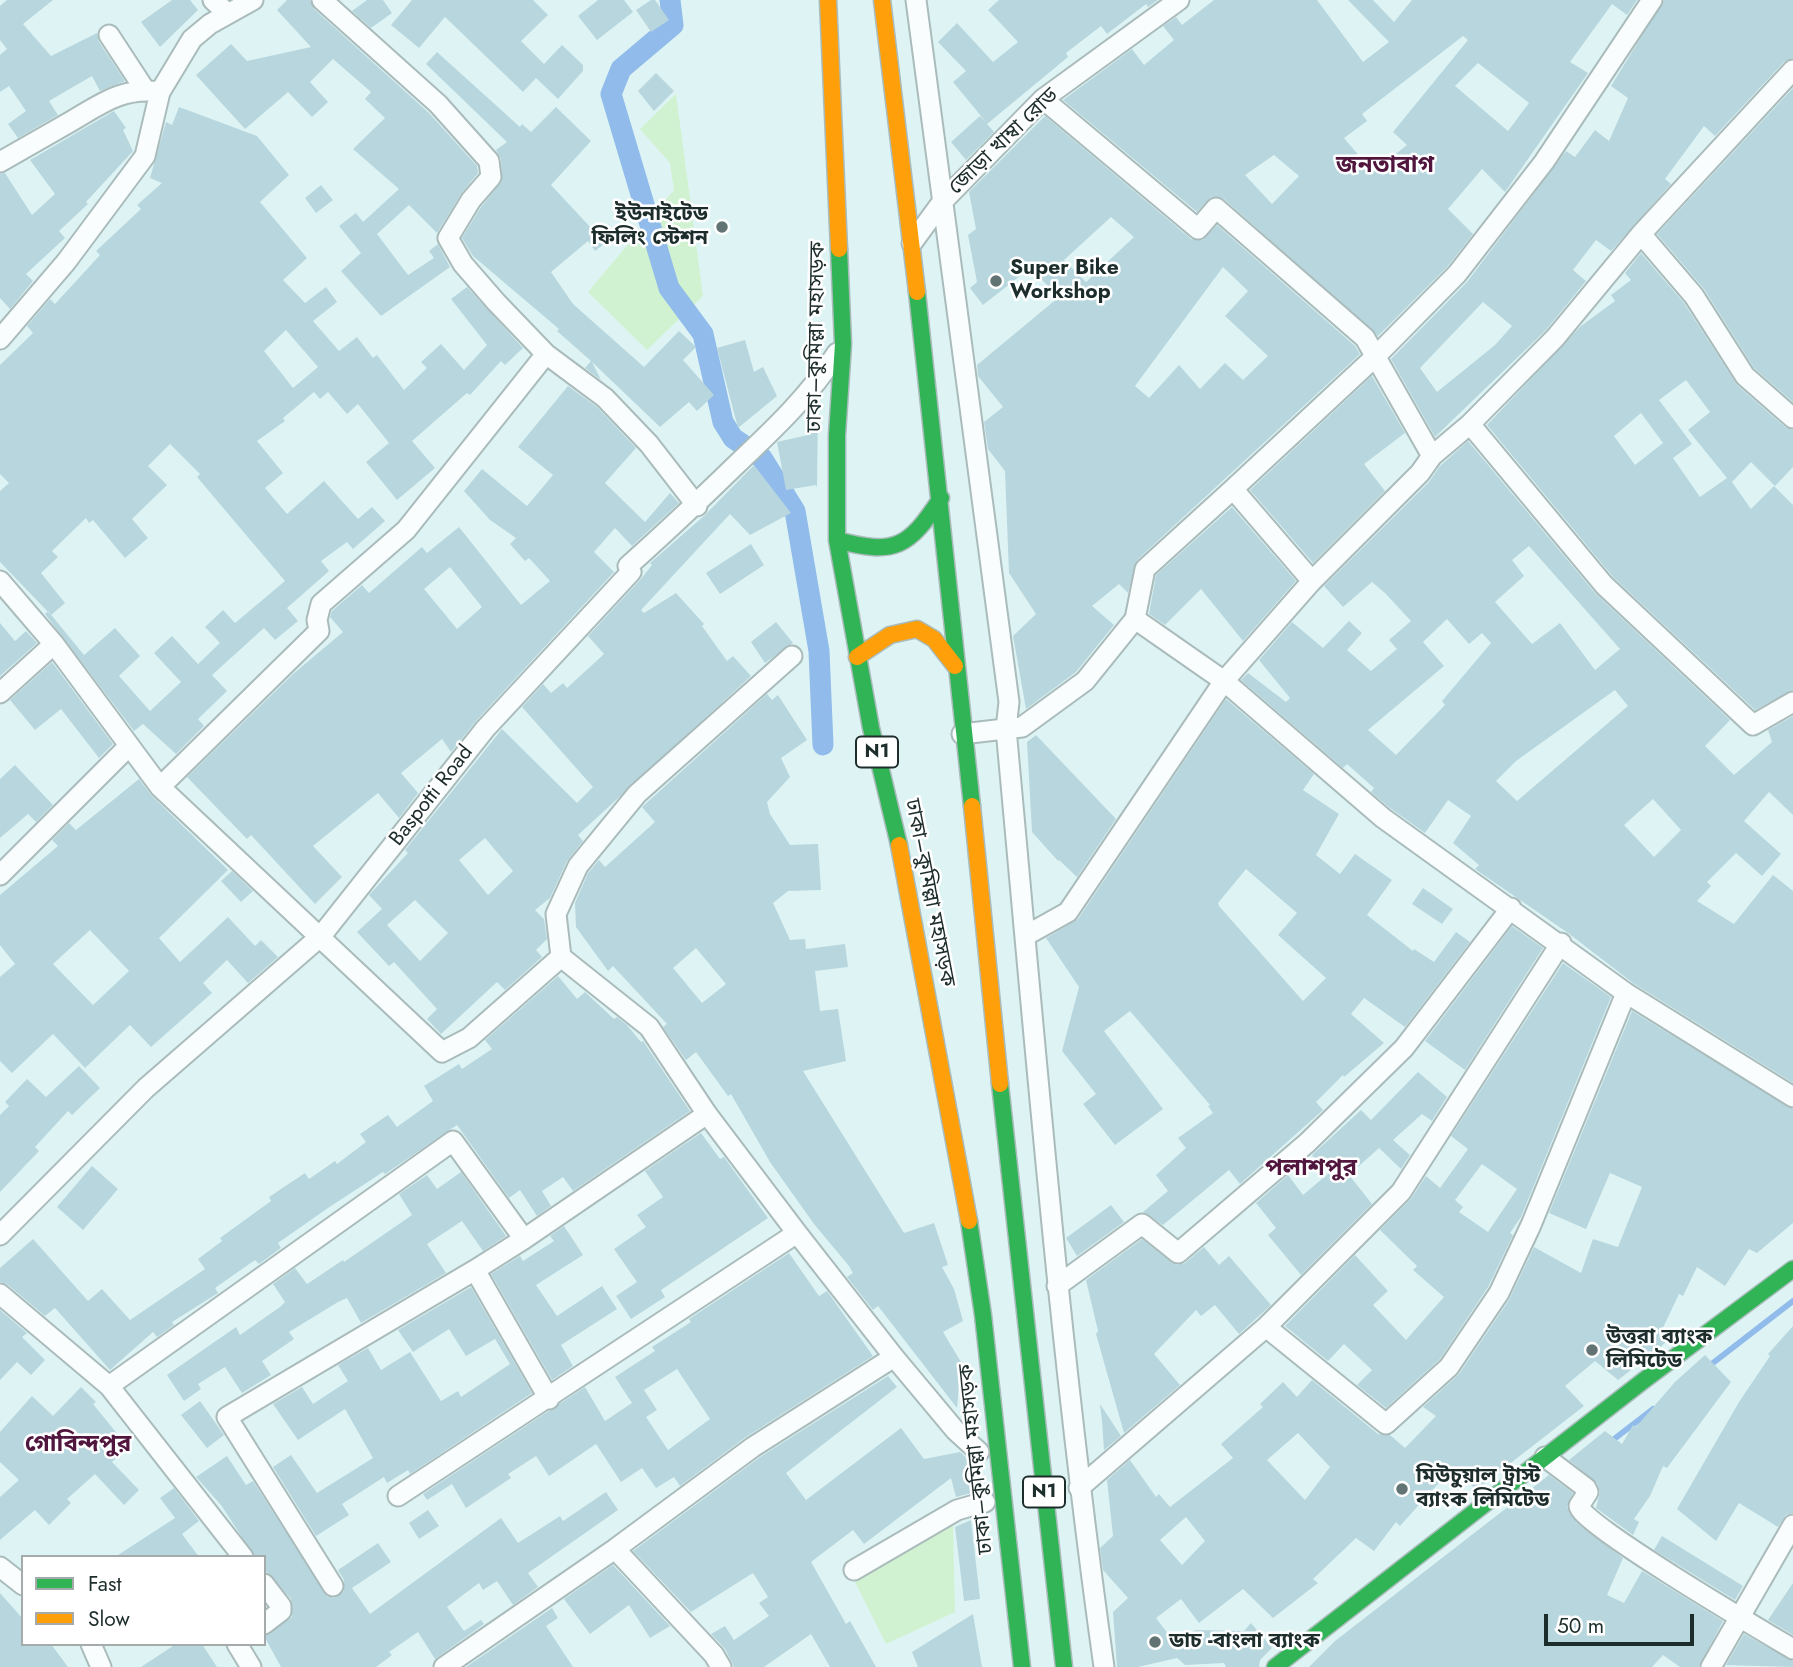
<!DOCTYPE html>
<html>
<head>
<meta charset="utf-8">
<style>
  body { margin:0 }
  #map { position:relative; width:1793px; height:1667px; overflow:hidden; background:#def4f4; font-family:Jost,sans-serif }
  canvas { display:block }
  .legend { position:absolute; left:21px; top:1555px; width:245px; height:91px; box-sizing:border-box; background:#fff; border:2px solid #a5abab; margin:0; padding:9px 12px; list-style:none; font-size:21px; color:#1d2d2c }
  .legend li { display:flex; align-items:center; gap:14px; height:35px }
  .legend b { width:35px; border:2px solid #a5abab }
  .scale { position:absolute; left:1544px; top:1614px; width:150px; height:32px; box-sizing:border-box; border:4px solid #1d2d2c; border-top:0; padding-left:9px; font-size:21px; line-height:24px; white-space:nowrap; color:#1d2d2c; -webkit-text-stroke:5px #fff; paint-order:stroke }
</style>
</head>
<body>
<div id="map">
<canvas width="1793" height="1667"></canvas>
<ul class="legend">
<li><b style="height:9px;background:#30b455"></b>Fast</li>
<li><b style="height:9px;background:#ff9f0a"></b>Slow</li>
</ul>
<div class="scale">50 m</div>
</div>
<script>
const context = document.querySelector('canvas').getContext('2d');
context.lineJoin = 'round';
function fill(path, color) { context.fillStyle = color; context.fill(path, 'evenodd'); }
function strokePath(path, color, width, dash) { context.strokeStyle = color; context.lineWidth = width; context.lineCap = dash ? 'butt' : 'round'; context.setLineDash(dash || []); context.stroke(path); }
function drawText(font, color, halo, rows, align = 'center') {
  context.font = font + ' Jost,"Noto Sans Bengali",sans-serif'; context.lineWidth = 5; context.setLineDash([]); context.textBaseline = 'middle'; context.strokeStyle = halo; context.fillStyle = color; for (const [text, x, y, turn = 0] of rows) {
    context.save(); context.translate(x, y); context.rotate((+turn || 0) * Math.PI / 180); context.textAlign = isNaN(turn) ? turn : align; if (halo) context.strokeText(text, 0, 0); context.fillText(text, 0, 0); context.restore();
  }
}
fill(new Path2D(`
  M676 94 703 296 647 350 588 292 674 190 670 163 640 129Z
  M953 1525 955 1612 886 1644 855 1582Z`), '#d1f2d0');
strokePath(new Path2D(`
  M1709 1366 1793 1301
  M1609 1443 1653 1409`), '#90bbea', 6);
strokePath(new Path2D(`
  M670 0 673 25 621 69 611 94 669 288 703 334 723 422 733 438 762 458 795 511 819 651 823 745`), '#90bbea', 21);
fill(new Path2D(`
  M7 0H53L23 24 51 56 97 33 99 42 125 81 100 91 92 76 49 101 58 115 18 138 8 124 26 111 9 86 0 92V55L7 49 0 40V6Z
  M172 0H190L198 10 160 47 141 22Z
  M287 0H310L314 9 429 113 477 166 478 173 461 194 437 233 409 205 377 234 408 275 434 258 429 251 438 244 450 267 381 316 341 271 361 253 339 226 356 213 363 222 399 189 353 149 385 118 365 99 371 92 333 59 310 82 328 102 312 117 288 92 245 129 196 75 231 44 247 61 311 47 277 10Z
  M367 0H383L392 13 371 28 352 11Z
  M412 0H533L548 15 521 41 544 64 562 45 583 65V71L558 99 536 78 523 92 445 17 419 48 391 25Z
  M598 0H624L633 12 597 40 578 16Z
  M651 0H655L669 20 651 32 636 10Z
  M999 0H1158L1148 7 1146 4 1107 34 1101 26 1066 53 1068 57 987 124 994 132 966 160 951 142 980 116 986 122 953 82 966 71 938 42 957 23 993 62 1018 42 988 10Z
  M1214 0H1317L1363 62 1389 42 1348 0H1373L1394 22 1412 0H1637L1627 15 1612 4 1570 62 1588 73 1505 192 1482 169 1448 209 1473 234 1448 266 1378 336 1224 199 1211 197 1197 212 1063 100 1132 49 1144 65 1174 40 1163 26 1176 17 1182 25ZM1463 36 1468 40 1393 132 1407 145 1373 172 1344 138 1367 121 1362 114ZM1478 63 1529 103 1508 131 1455 86ZM1274 155 1299 176 1272 204 1245 175Z
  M1664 0H1793V58L1784 62 1715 136 1704 126 1665 179 1671 184 1611 251 1596 240 1573 270 1586 281 1546 330 1435 437 1391 359 1467 282 1566 151 1575 157 1595 130 1609 141 1628 98 1611 86ZM1483 302 1512 326 1495 345 1437 392 1420 368Z
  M437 52 520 127 522 124 531 132 556 107 591 141 551 185 593 230 601 224 612 238 595 251 588 241 551 272 573 304 644 367 679 331 696 347 683 360 714 395 697 411 689 402 660 427 592 362 601 380 585 368 591 361 557 331 559 329 473 256 462 238 481 207 502 181 501 159 496 150 507 142 426 64Z
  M656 73 674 91 654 111 638 91Z
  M1793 88V402L1754 368 1704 289 1657 234Z
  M179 107 257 136 289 175 260 202 307 258 283 280 305 303 326 287 337 302 313 321 339 351 357 337 373 358 377 355 404 390 427 368 421 362 441 344 464 370 487 345 451 299 467 287 523 348 505 365 501 361 470 395 467 393 412 441 435 468 397 500 366 462 389 443 358 404 347 414 328 392 320 399 314 392 283 418 285 421 257 441 283 473 265 488 287 514 324 481 358 519 372 507 385 521 353 549 347 542 321 561 329 571 287 608 298 621 275 640 264 628 212 675 227 691 198 719 204 726 176 754 143 724 134 731 45 614 48 611 84 655 115 628 140 656 119 676 150 711 181 682 154 653 172 636 198 664 220 643 205 627 223 610 235 623 285 581 197 477 200 474 170 444 148 466 167 485 132 519 148 538 125 558 93 520 89 523 86 518 52 551 58 557 41 573 65 603 51 615 0 562V491L9 483 0 474V365L33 333 27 326 50 299 55 304 100 255 96 251 141 209 137 205 162 183 150 178 166 122 172 125ZM286 330 318 367 293 388 264 351Z
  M114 111 126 128 123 130 133 151 86 202 88 204 59 231 65 238 26 274 33 281 10 309 0 298V174L5 173 32 215 55 194 30 160Z
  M1045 116 1191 239 1203 240 1217 225 1355 346 1360 354 1137 560 1128 593 1119 584 1092 606 1114 625 1076 672 1026 709 1013 636 1036 614 1009 573 1005 471 988 449 984 422 1003 407 978 376 977 365 1059 297 1030 268 983 305 970 288 977 282 968 235 976 229 969 192ZM1111 217 1134 237 1086 282 1064 260ZM1223 267 1248 291 1225 316 1268 356 1243 380 1225 363 1200 389 1179 365 1149 398 1135 386Z
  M321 185 333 200 316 213 305 198Z
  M1641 253 1684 303 1737 385 1785 427 1793 430V467L1775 486 1751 462 1732 482 1751 509 1774 486 1793 505V690L1755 710 1613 577 1487 425 1581 326 1615 301 1611 295 1631 280 1625 273ZM1686 380 1710 412 1688 430 1727 478 1700 497 1673 458 1692 444 1659 400ZM1641 413 1663 443 1635 465 1614 436Z
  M745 340 754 372 763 367 777 396 738 428 717 348Z
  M1372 376 1405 433 1364 464 1385 491 1313 563 1250 490Z
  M568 386 597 407 636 448 605 483 645 522 670 493 679 503 632 546 615 528 594 552 614 572 476 721 451 752 442 739 401 773 418 793 399 818 378 793 313 846 342 877 315 904 251 835 247 839 187 777 293 674 343 632 330 617 332 611 362 585 369 593 422 547 427 553 459 527 521 605 550 581 529 558 525 561 510 544 516 538 490 520 464 491 482 469 527 506 553 475 518 447ZM450 567 482 607 457 629 424 589Z
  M818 410 817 488 816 485 786 490 777 442 808 435 805 414Z
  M1468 441 1595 593 1730 720 1705 746 1734 775 1772 742 1768 730 1793 716V815L1769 792 1744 821 1781 854 1762 876 1736 853 1707 882 1711 886 1697 901 1734 924 1773 875 1793 891V1083L1633 983 1568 933 1475 869 1479 865 1453 843 1471 816 1448 800 1425 833 1390 808 1371 792 1374 788 1347 764 1343 768 1241 680 1248 673 1286 702 1290 698 1259 660 1292 622 1323 648 1349 621 1362 633 1347 650 1371 671 1397 649 1389 640 1411 621 1385 593 1372 582 1343 607 1324 586 1429 482 1440 466ZM1529 546 1620 649 1595 670 1560 623 1532 644 1495 602 1524 576 1512 560ZM1447 619 1469 644 1482 633 1491 643 1442 701 1445 705 1396 755 1368 730 1444 666 1423 642ZM1615 690 1628 706 1517 801 1496 781 1516 761ZM1653 799 1681 830 1654 857 1624 825Z
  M754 465 791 513 750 535 730 514 641 610 644 613 676 593 704 624 702 626 727 661 733 656 751 676 578 835 583 841 567 861 550 898 535 910 544 919 547 939 536 950 542 957 505 990 497 982 441 1034 427 1019 437 1009 394 962 389 966 357 932 382 909 369 895 408 853 405 850 502 729 577 803 593 787 522 707 543 684 551 693 563 683 567 688 604 654 588 636 640 580 652 565 650 563 705 515ZM485 838 513 871 488 895 459 860ZM415 900 448 933 420 961 387 925Z
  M1232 507 1296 581 1243 641 1201 589 1165 625 1149 614 1156 575Z
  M751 544 764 565 720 594 706 573Z
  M776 622 793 643 765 663 751 642Z
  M0 623 15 641 26 631 37 643 0 676Z
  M52 662 113 744 99 758 61 709 35 730 10 700Z
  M767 694 772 700 778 695 807 740 781 758 790 777 767 802 770 814 790 845 818 844 821 890 788 891 773 903 790 940 805 939 806 949 845 944 848 967 815 971 820 1011 838 1009 846 1061 803 1071 904 1233 934 1223 948 1265 942 1267 954 1289 963 1321 943 1332 961 1362 957 1408 878 1306 873 1310 847 1277 853 1273 849 1266 814 1224 770 1162 731 1094 728 1096 696 1052 686 1060 663 1027 667 1024 613 966 608 971 576 927 575 903 588 873 599 860 605 867 655 822 642 807ZM696 948 726 984 702 1003 673 968Z
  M1226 699 1314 774 1303 790 1339 814 1316 855 1340 874 1355 854 1392 880 1367 915 1413 951 1414 949 1434 962 1456 932 1470 942 1405 1027 1364 998 1351 1014 1384 1043 1344 1077 1343 1075 1316 1102 1323 1110 1240 1184 1229 1170 1163 1225 1143 1212 1168 1191 1156 1175 1186 1148 1178 1138 1213 1113 1208 1106 1210 1105 1130 1011 1104 1031 1163 1109 1115 1145 1083 1104 1096 1094 1062 1051 1079 987 1046 938 1078 919ZM1246 869 1297 913 1278 935 1326 978 1303 1001 1219 906 1218 903Z
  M1036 735 1116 819 1077 877 1059 860 1058 861 1032 832 1027 742Z
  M15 765 53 805 36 822 28 814 0 838V779Z
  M139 779 152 796 228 870 159 938 180 962 228 917 255 946 261 940 278 957 248 983 227 960 203 983 212 993 151 1047 130 1025 85 1068 53 1034 12 1073 0 1061V977L15 964 0 945V895L58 846 52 840 69 823 76 830ZM90 930 129 971 93 1005 53 964Z
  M232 871 253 891 241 902 221 881Z
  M1423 888 1453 909 1442 924 1412 904Z
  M1512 926 1543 948 1465 1070 1425 1041Z
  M1563 963 1611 997 1521 1217 1510 1233 1513 1235 1488 1287 1440 1359 1386 1408 1357 1385 1372 1370 1344 1344 1328 1361 1285 1326 1355 1255 1388 1291 1373 1305 1406 1340 1444 1297 1413 1270 1417 1266 1380 1230 1410 1200 1426 1176 1440 1188 1468 1149 1451 1136ZM1482 1164 1517 1189 1488 1232 1459 1212 1463 1207 1455 1200Z
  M558 976 577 999 585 992 614 1019 617 1017 627 1025 641 1042 643 1041 690 1111 573 1191 563 1177 542 1191 551 1206 537 1216 520 1190 509 1198 457 1125 385 1174 383 1172 328 1208 278 1243 281 1248 259 1264 255 1260 215 1288 218 1293 172 1322 174 1325 157 1337 153 1332 110 1370 55 1308 45 1316 8 1285 0 1282V1268L33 1239 88 1301 102 1289 130 1320 205 1269 198 1259 222 1241 220 1238 271 1201 269 1197 305 1173 309 1179 335 1161 337 1164 366 1142 360 1134 388 1115 397 1127 433 1101 424 1086 459 1064 462 1069 492 1049 485 1040Z
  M1632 1011 1793 1109V1223L1757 1253 1749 1249 1725 1286 1697 1267 1683 1296 1679 1294 1660 1334 1667 1341 1658 1349 1618 1380 1595 1361 1565 1386 1584 1406 1476 1490 1454 1466 1400 1526 1396 1522 1374 1551 1356 1538 1313 1579 1318 1583 1273 1618 1243 1589 1199 1623 1181 1599 1156 1618 1172 1639 1196 1630 1244 1631 1251 1623 1272 1648 1260 1660 1259 1667H1226L1224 1663 1185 1665 1177 1658 1138 1667H1117L1113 1612 1128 1598 1103 1570 1100 1548 1113 1536 1107 1480 1130 1460 1156 1497 1159 1494 1170 1507 1233 1458 1221 1444 1263 1407 1260 1404 1283 1382 1297 1397 1312 1380 1378 1434 1390 1435 1405 1448 1436 1416 1423 1407 1459 1374 1509 1300 1534 1247 1581 1273 1593 1239 1618 1247 1642 1187 1610 1173 1586 1229 1549 1213ZM1298 1433 1330 1467 1305 1500 1267 1460ZM1186 1517 1205 1541 1182 1565 1160 1540Z
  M79 1066 100 1088 72 1115 68 1111 35 1147 39 1151 0 1192V1115L9 1106 5 1102 27 1079 46 1097Z
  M1418 1072 1447 1097 1432 1121 1422 1114 1393 1140 1410 1155 1401 1169 1379 1148 1349 1175 1372 1204 1301 1275 1268 1235 1276 1228 1256 1203 1288 1175 1303 1195 1329 1173 1312 1155 1361 1110 1371 1120Z
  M701 1133 720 1159 724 1157 768 1218 661 1290 665 1297 631 1319 616 1296 637 1282 614 1249 646 1227 637 1215 663 1197 645 1171Z
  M92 1166 118 1189 83 1230 57 1207Z
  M461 1172 506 1236 483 1251 462 1221 427 1244 446 1273 361 1323 347 1298 338 1302 289 1332 294 1339 262 1361 271 1375 242 1393 225 1367 198 1384 201 1389 184 1401 167 1375 236 1327 240 1335 280 1307 285 1302 273 1284 295 1268 307 1284 343 1260 344 1262 412 1215 399 1194 427 1175 437 1189Z
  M1111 1205 1124 1222 1077 1256 1066 1238Z
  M564 1226 583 1255 536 1285 557 1316 602 1286 617 1309 561 1345 573 1366 552 1380 491 1274 520 1256 523 1261 554 1241 550 1236Z
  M1142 1239 1176 1265 1185 1263 1204 1247 1219 1265 1229 1256 1271 1305 1239 1334 1215 1305 1201 1316 1196 1310 1154 1354 1180 1385 1124 1433 1096 1334 1098 1331 1086 1280Z
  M789 1253 819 1296 827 1291 873 1356 746 1437 680 1486 674 1477 656 1488 642 1468 621 1482 596 1444 549 1476 536 1456 508 1474 511 1478 466 1508 452 1484 427 1500 423 1494 585 1387 605 1421 632 1403 615 1377 655 1351 652 1347 691 1322 689 1319ZM677 1369 710 1419 668 1450 646 1417 657 1410 644 1390Z
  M471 1287 532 1393 410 1474 408 1470 387 1483 384 1477 342 1504 349 1515 316 1536 273 1467 291 1455 317 1493 373 1458 345 1409 298 1440 273 1404 302 1387 313 1404 348 1381 338 1365 368 1348 381 1370 410 1352 441 1401 458 1391 461 1397 510 1364 495 1339 466 1356 449 1329 413 1352 398 1330Z
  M0 1310 27 1333 22 1337 45 1360 31 1375 17 1362 0 1380Z
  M1793 1326V1513L1786 1515 1778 1527 1739 1503 1716 1541 1677 1509 1739 1402 1770 1356 1768 1354Z
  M1705 1355 1731 1382 1667 1468 1663 1466 1650 1496 1634 1519 1639 1522 1633 1535 1596 1508 1600 1492 1597 1483 1569 1460 1605 1431 1622 1444 1633 1425 1636 1427 1675 1382Z
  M888 1376 897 1387 786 1473 806 1500 901 1428 924 1459 960 1452 968 1459 971 1493 956 1497 951 1478 864 1544 853 1530 811 1562 846 1624 850 1621 876 1667H830L811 1634 764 1667H734L725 1649 711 1634 725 1626 734 1640 769 1616 759 1603 768 1597 753 1573 691 1612 633 1551 760 1457Z
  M81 1387 96 1402 93 1404 128 1447 112 1462 139 1490 124 1505 95 1474 67 1499 71 1503 49 1525 35 1510 0 1540V1497L19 1480 0 1462V1432L32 1396 53 1416Z
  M200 1401 224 1435 207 1448 181 1415Z
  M1100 1404 1121 1436 1104 1450 1102 1421Z
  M227 1456 246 1485 253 1481 327 1596 334 1598 344 1591V1580L338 1570 378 1543 391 1562 352 1588 370 1614 501 1518 518 1543 560 1516 563 1521 606 1492 618 1510 528 1573 538 1587 513 1605 497 1581 483 1590 479 1583 447 1607 464 1631 481 1620 484 1624 435 1659 418 1632 389 1652 392 1655 376 1667H281L264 1636 292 1617 291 1599 264 1569V1557H255L221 1505 196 1477Z
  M1549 1475 1573 1493 1567 1507 1578 1524 1623 1558 1607 1595 1624 1603 1642 1571 1723 1621 1699 1667H1680L1663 1655 1652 1667H1309L1335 1641Z
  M174 1488 199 1521 182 1534 199 1557H115L175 1518 160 1498Z
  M428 1510 439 1526 419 1539 409 1523Z
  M971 1520 980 1599 964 1601 955 1527Z
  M1662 1536 1743 1586 1735 1600 1654 1550Z
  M613 1565 670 1626 650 1638 629 1605 590 1634 564 1599Z
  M1793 1583V1635L1768 1620Z
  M0 1593 23 1619V1644H51L68 1667H0Z
  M552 1608 558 1618 546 1626 573 1667H466Z
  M973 1614 982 1667H918L912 1652Z
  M1744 1634 1793 1661V1667L1726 1665Z
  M176 1644H202L217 1667H141Z`), '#b8d6de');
const street = new Path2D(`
  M213 0 227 13
  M322 0 438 104 489 161 491 177 471 200 448 238 463 264 496 302 546 354 605 398 649 444 697 506
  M916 0 1009 702 1006 729C1035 1042 1060 1355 1104 1667
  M109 35 145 90
  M1043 99 1198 229 1216 208 1365 338 1432 456 1420 473 1312 581
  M0 162C21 150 42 138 63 126 96 108 119 86 160 92
  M1641 234 1694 296 1745 376 1793 418
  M912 243 942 202 1043 99 1179 0
  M0 339 66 262 145 156 160 92 192 39 210 24 253 0
  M1470 424 1555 338 1641 234 1793 70
  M1432 456 1470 424 1604 585 1753 725 1793 702
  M1233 489 1376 356 1457 274 1544 162 1652 0
  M0 581 54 644 160 787 442 1052 469 1038 561 957 649 1027 707 1114 797 1233 894 1357 955 1430 979 1452
  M1135 619 1224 681 1383 818 1626 993 1793 1097
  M0 693 54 644
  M962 734 1022 727 1085 681 1135 619 1145 569 1233 489 1312 581 1224 681 1068 912 1025 936
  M160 787 319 631 317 620 321 604 406 530 546 354
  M0 875 129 746
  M561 957 556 914 578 866 637 794 792 656
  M0 1235 146 1088 321 936 485 729 631 572 628 566C665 533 701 499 737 464 773 430 810 395 837 353
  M524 1239 707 1114
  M1057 1286 1142 1224 1178 1253 1307 1143 1404 1048 1511 908
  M0 1294 109 1386 243 1557
  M1266 1327 1386 1424 1449 1367 1499 1293 1531 1225 1626 993
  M109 1386 453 1141 524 1239 475 1270 549 1399
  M1545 1457 1586 1488 1588 1492 1579 1506C1579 1523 1766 1633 1793 1649
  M1079 1488 1266 1327 1401 1192 1561 943
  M398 1496 797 1233
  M615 1549 714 1655 721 1667
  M0 1567 23 1585
  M854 1570 957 1510 985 1502
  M264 1584 281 1606V1611L264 1624
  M333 1586 227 1417 475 1270
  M91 1644 101 1667
  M237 1644 251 1667
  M444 1667 615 1549 753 1447 894 1357
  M1711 1667 1793 1525`);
const fast = new Path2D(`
  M839 249 843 344 837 435V540L871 728 899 845
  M917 292 972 806
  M837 540C895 556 909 547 941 498
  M1000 1084 1064 1667
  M969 1221 983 1315 1022 1667
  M1275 1667 1643 1381 1793 1269`);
const slow = new Path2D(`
  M828 0 839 249
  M882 0 917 292
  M857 657 890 635 917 629 934 639 955 666
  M972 806 1000 1084
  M899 845 969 1221`);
strokePath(street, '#abb', 23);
strokePath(fast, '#abb', 19);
strokePath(slow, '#abb', 19);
strokePath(street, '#fafdfd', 19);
strokePath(fast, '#30b455', 16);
strokePath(slow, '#ff9f0a', 16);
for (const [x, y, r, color] of [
  [722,227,7,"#617372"],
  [996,281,7,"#617372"],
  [1592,1350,7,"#617372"],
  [1402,1489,7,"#617372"],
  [1155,1642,7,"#617372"]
]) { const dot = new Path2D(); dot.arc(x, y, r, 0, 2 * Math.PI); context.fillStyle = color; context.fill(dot); strokePath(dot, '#fff', 2.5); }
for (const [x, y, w] of [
  [877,752,42],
  [1044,1492,42]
]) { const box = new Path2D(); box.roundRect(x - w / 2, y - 15.5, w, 31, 5); context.fillStyle = '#fff'; context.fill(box); strokePath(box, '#1d2d2c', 2); }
drawText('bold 19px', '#1d2d2c', null, [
  ["N1",877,752],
  ["N1",1044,1492]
]);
drawText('21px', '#1d2d2c', '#fff', [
  ["জোড়া খাম্বা রোড",1004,142,-44],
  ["ঢাকা–কুমিল্লা মহাসড়ক",817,337,-89],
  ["Baspotti Road",432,796,-52],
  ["ঢাকা–কুমিল্লা মহাসড়ক",929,893,79],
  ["ঢাকা–কুমিল্লা মহাসড়ক",977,1459,-96]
]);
drawText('bold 21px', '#1d2d2c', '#fff', [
  ["ইউনাইটেড",708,215,"right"],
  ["ফিলিং স্টেশন",708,239,"right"],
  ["Super Bike",1010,269],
  ["Workshop",1010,293],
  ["উত্তরা ব্যাংক",1606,1338],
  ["লিমিটেড",1606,1362],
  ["মিউচুয়াল ট্রাস্ট",1416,1477],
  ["ব্যাংক লিমিটেড",1416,1501],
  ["ডাচ -বাংলা ব্যাংক",1169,1642]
], 'left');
drawText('bold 24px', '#51163e', '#fff', [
  ["জনতাবাগ",1385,166],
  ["পলাশপুর",1311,1169],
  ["গোবিন্দপুর",78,1445]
]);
</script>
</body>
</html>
